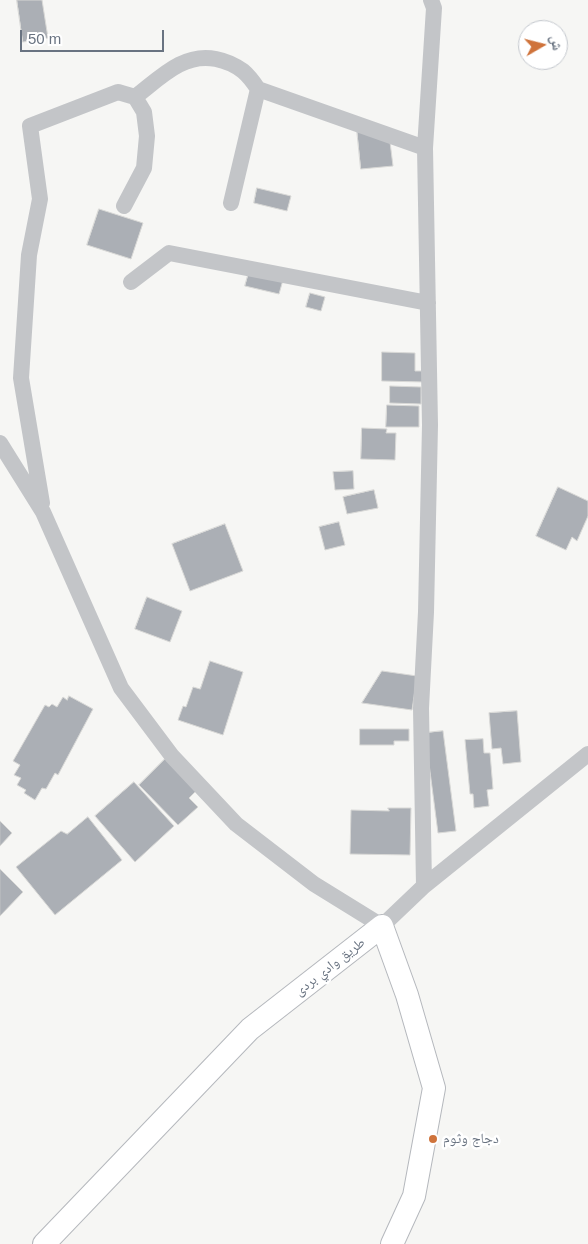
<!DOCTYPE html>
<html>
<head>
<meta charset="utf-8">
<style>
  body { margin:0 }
  #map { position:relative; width:588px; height:1244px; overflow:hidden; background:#f6f6f4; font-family:Arial,"Noto Naskh Arabic",sans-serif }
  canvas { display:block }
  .north { position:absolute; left:518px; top:20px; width:50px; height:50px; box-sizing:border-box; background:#fff; border:1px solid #c3c7cd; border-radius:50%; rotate:82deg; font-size:14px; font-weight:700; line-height:20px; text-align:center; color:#697381 }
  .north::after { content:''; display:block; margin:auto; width:18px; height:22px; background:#cf733b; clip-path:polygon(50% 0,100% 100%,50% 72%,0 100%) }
  .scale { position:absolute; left:20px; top:30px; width:144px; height:22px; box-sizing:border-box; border:2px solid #697381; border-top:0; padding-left:6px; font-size:15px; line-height:18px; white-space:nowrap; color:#697381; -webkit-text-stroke:4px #fff; paint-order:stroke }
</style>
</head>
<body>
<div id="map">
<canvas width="588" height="1244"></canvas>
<div class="north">ش</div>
<div class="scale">50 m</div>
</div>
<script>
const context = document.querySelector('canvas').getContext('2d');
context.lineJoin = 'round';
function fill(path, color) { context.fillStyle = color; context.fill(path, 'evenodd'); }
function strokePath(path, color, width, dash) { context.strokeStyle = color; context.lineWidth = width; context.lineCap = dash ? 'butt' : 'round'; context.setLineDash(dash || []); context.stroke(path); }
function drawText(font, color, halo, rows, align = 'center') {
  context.font = font + ' Arial,"Noto Naskh Arabic",sans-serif'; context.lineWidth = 5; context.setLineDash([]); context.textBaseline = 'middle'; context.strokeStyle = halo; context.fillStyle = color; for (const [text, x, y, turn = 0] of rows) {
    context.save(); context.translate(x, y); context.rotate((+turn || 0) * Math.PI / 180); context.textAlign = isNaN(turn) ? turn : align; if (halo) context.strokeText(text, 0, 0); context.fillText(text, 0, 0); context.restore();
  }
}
const building = new Path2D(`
  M17 0H42L48 38 23 42Z
  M357 130 390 142 393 166 361 169Z
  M257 188 291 196 287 211 254 203Z
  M99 209 143 223 131 259 87 245Z
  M249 272 283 280 279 294 245 286Z
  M310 293 325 297 321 311 306 307Z
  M382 352 415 353V371H424V382L382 381Z
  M390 386 421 387V404L390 403Z
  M387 405 419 406V427H386Z
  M362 428 387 429 386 433H396L395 460 361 459Z
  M353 471 354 489 335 490 333 472Z
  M558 487 588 501V516L577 541 572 537 566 550 536 536Z
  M374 490 378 508 347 514 343 497Z
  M339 522 345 545 325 550 319 527Z
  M225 524 243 571 190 591 172 544Z
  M147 597 182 611 170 642 135 629Z
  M210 661 243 672 223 735 178 720 183 706 186 707 193 687 200 689Z
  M382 671 417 676 412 710 362 703Z
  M69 696 93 709 58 775 55 773 46 789 42 788 35 800 24 793 26 790 17 785 21 778 14 775 20 765 13 761 45 705 49 707 52 704 57 707 63 697 67 700Z
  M517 711 521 762 503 764 501 748 492 749 489 713Z
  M360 729H409V741H394V745H360Z
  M443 731 456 831 438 833 425 733Z
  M483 739 484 753H490L493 789 487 790 489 806 474 808 473 794H470L465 740Z
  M165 759 196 791 189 798 198 807 178 825 139 785Z
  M134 782 174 826 135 862 95 816Z
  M388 808H411L410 855 350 854 351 810 389 811Z
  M88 817 122 860 55 915 16 867 61 831 67 834Z
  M0 821 12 833 0 846Z
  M0 869 23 892 0 916Z`);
fill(building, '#abafb5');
strokePath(building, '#d8d8d6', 1);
const secondary = new Path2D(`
  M44 1244 250 1029 382 926 407 995 434 1088 414 1196 392 1244`);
strokePath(secondary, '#b5b8bd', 24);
strokePath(new Path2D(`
  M231 203 258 89 425 148
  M124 206 144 168 147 136 144 112 135 97C159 79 183 52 216 59 226 61 235 65 243 71 249 76 254 83 258 89
  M131 282 169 253 428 303
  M0 443 43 512 121 688 172 756 236 824 314 884 382 926 424 886 588 754
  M42 503 21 378 29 255 40 199 30 126 118 92 135 97
  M424 886 421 708 426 612 430 425 425 148 434 8 431 0`), '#c3c5c8', 16);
strokePath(secondary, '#fff', 22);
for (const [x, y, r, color] of [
  [433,1139,5,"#cf733b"]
]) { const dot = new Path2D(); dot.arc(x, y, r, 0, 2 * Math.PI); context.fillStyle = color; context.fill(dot); strokePath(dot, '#fff', 2); }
drawText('14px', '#697381', '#fff', [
  ["طريق وادي بردى",330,967,-38]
]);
drawText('14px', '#697381', '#fff', [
  ["دجاج وثوم",443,1139]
], 'left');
</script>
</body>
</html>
